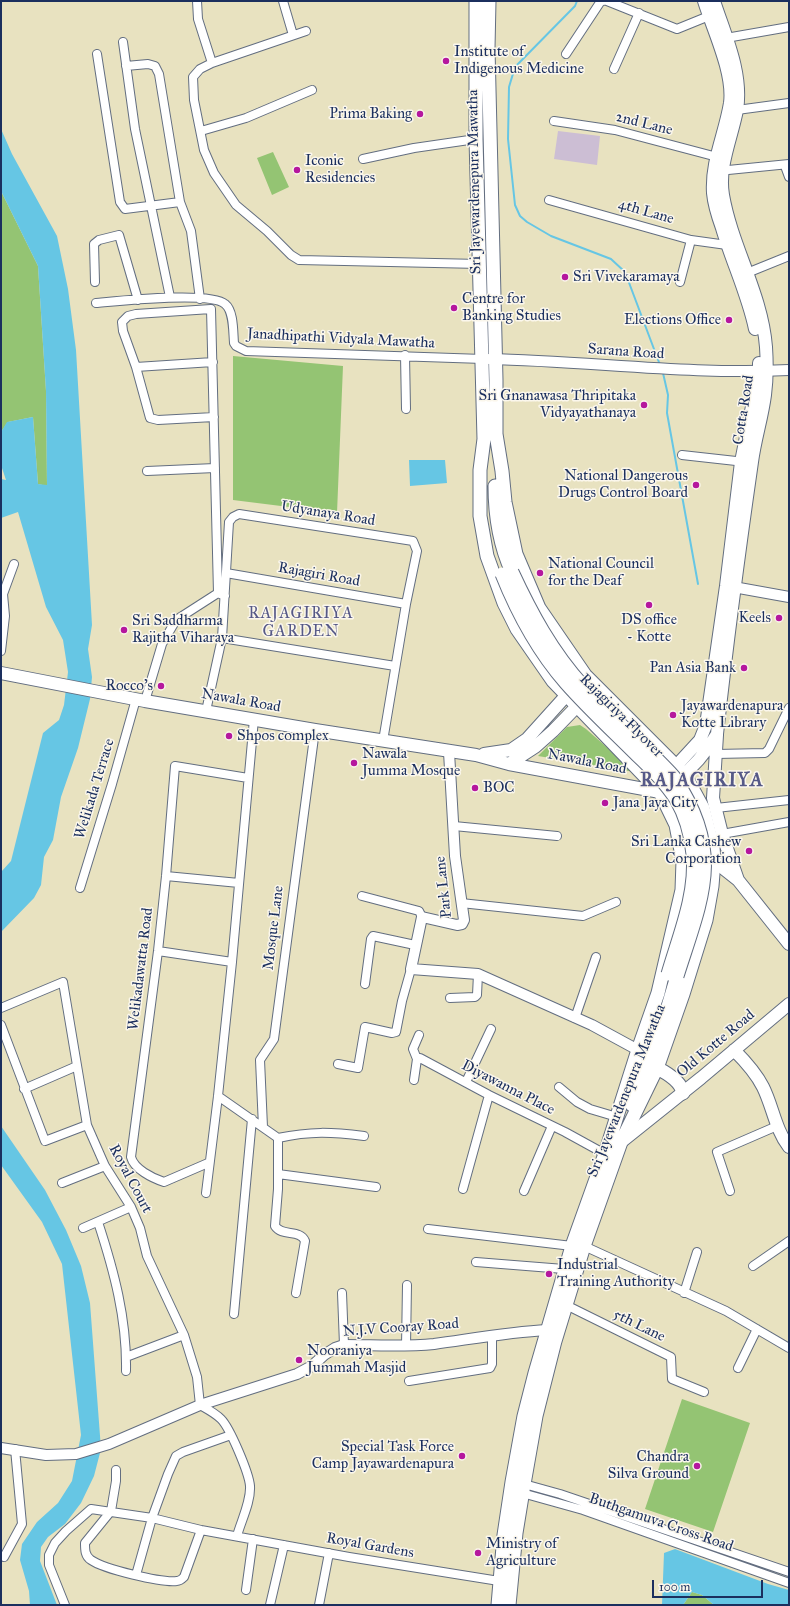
<!DOCTYPE html>
<html>
<head>
<meta charset="utf-8">
<style>
  body { margin:0 }
  #map { position:relative; width:790px; height:1606px; overflow:hidden; background:#e8e2c0; font-family:"IM FELL Great Primer",serif }
  canvas { display:block }
  .frame { position:absolute; inset:0; border:2px solid #1b2f5e; pointer-events:none }
  .scale { position:absolute; left:652px; top:1580px; width:111px; height:18px; box-sizing:border-box; border:2px solid #1b2f5e; border-top:0; padding-left:5px; font-size:12px; line-height:14px; white-space:nowrap; color:#1b2f5e; -webkit-text-stroke:3px #fbf7ec; paint-order:stroke }
</style>
</head>
<body>
<div id="map">
<canvas width="790" height="1606"></canvas>
<div class="frame"></div>
<div class="scale">100 m</div>
</div>
<script>
const context = document.querySelector('canvas').getContext('2d');
context.lineJoin = 'round';
function fill(path, color) { context.fillStyle = color; context.fill(path, 'evenodd'); }
function strokePath(path, color, width, dash) { context.strokeStyle = color; context.lineWidth = width; context.lineCap = dash ? 'butt' : 'round'; context.setLineDash(dash || []); context.stroke(path); }
function drawText(font, color, halo, rows, align = 'center') {
  context.font = font + ' "IM FELL Great Primer",serif'; context.lineWidth = 3; context.setLineDash([]); context.textBaseline = 'middle'; context.strokeStyle = halo; context.fillStyle = color; for (const [text, x, y, turn = 0] of rows) {
    context.save(); context.translate(x, y); context.rotate((+turn || 0) * Math.PI / 180); context.textAlign = isNaN(turn) ? turn : align; if (halo) context.strokeText(text, 0, 0); context.fillText(text, 0, 0); context.restore();
  }
}
fill(new Path2D(`
  M558 131 600 136 597 165 554 159Z`), '#ccbed4');
fill(new Path2D(`
  M273 152 289 187 272 195 257 158Z
  M1 191 38 266 46 391 47 486 38 484 33 417 8 422 1 432Z
  M233 356 343 366 337 513 233 500Z
  M580 725 586 729 635 772 538 756 567 727Z
  M682 1399 750 1423 713 1532 645 1509Z
  M692 1592 702 1595 714 1605H683Z`), '#94c473');
fill(new Path2D(`
  M1 129 12 154 57 236 68 289 76 350 92 625 88 649 92 677 90 699 78 748 61 797 53 840 44 857 41 885 34 898 1 932V872L11 861 43 733 59 720 64 705 68 672 63 640 46 607 18 512 1 518V479L6 480 1 465V432L7 422 33 417 38 484 47 485 46 391 38 266 1 191Z
  M409 460H445L447 483 410 486Z
  M1 1126 45 1190 66 1230 81 1266 90 1303 101 1449 94 1476 81 1503 65 1524 48 1537 41 1547 40 1561 57 1605H30L29 1591 20 1560 22 1544 37 1522 58 1503 72 1481 81 1435 62 1264 42 1222 1 1165Z
  M675 1549 768 1584 789 1590V1605H714L702 1595 692 1592 683 1605H662L664 1553Z`), '#66c6e4');
strokePath(new Path2D(`
  M577 1 575 6 515 67 509 87 508 139 515 205 520 216 527 222 551 236 611 259 625 272 660 365
  M663 373 668 395 667 413 698 584`), '#66c6e4', 2);
const minor = new Path2D(`
  M197 1 198 19 212 63 200 69 193 77 194 100 204 150 214 173 236 205 267 231 291 255 299 260 480 264
  M283 1 293 35
  M607 1 677 29 709 16
  M726 38 789 27
  M123 42 135 129 170 297
  M97 54 120 202 125 209 180 202
  M566 54 601 1H603
  M212 63 306 31
  M126 66 148 64 155 66 159 74 180 202 191 231 200 299
  M614 69 639 13
  M737 110 789 103
  M554 121 615 130 721 158
  M201 131 246 118 312 90
  M363 159 414 148 476 139
  M785 166 789 177
  M718 171 789 164
  M549 200 691 240 727 245 730 244
  M747 273 789 256
  M95 282 94 244 99 240 119 235 138 300
  M680 282 691 240
  M96 303C119 301 210 291 225 304 234 311 233 332 234 343L236 346 246 351 483 359
  M405 355 406 409
  M213 362 136 367 150 418 158 420 214 417
  M136 367 123 331 122 322 128 316 136 314 211 309 218 593 225 596
  M682 455 745 462
  M147 471 215 468
  M226 573 406 604
  M222 638 395 666
  M1 651 5 616 3 594 14 564
  M145 701 162 644 176 620 218 593
  M206 711 222 638 229 522 233 517 239 514 413 541 417 551 406 604 383 741
  M716 754 765 753 769 749 789 708
  M716 808 789 800
  M454 826 557 836
  M722 834 789 822
  M166 876 239 883
  M80 888 112 784 136 699
  M362 896 419 911 422 917
  M461 903 583 916 616 902
  M158 951 232 962
  M365 984 371 939 373 936 415 945
  M450 998 475 997 477 995 478 974
  M1 1008 63 982 87 1125 105 1166 131 1207 140 1228 147 1256 184 1335 197 1377 200 1405C207 1409 215 1413 221 1419 230 1428 249 1473 250 1486 251 1502 241 1521 237 1536
  M575 1018 596 957
  M1 1025 45 1141 87 1125
  M417 1059 413 1049 419 1035
  M338 1064 358 1068 365 1027 392 1033 396 1032 402 1001 411 969
  M414 1080 417 1059 420 1058 489 1095 565 1132 605 1154
  M466 1082 491 1029
  M559 1087 577 1102 590 1109 617 1117
  M24 1089 77 1066
  M218 1096 278 1138V1189L275 1226C282 1237 300 1229 305 1241L296 1293
  M263 1127 260 1060 274 1039 315 730
  M278 1138C311 1131 331 1132 364 1136
  M208 1163 164 1182C152 1178 134 1169 131 1157L158 951 166 876 175 766 248 778
  M278 1174 376 1187
  M62 1183 105 1166
  M463 1189 489 1095
  M524 1191 552 1126
  M730 1191 717 1152 777 1126
  M206 1193 218 1096 232 962 254 719
  M98 1222C114 1271 127 1319 126 1371
  M83 1228 131 1207
  M428 1229 572 1246
  M584 1246 726 1311 789 1348
  M476 1262 564 1269
  M753 1266 789 1241
  M342 1293 344 1345
  M684 1293 697 1252
  M566 1305 671 1357 672 1379 704 1392
  M234 1314 252 1119
  M406 1346 407 1285
  M126 1357 184 1335
  M738 1368 757 1329
  M409 1381 490 1368 492 1364V1336
  M116 1470V1481L111 1511 85 1543C85 1550 85 1556 91 1560 104 1569 161 1583 177 1581 180 1581 182 1579 184 1577L201 1530
  M524 1484 560 1494 789 1572
  M522 1493 583 1510 789 1583
  M4 1557 22 1524 15 1449
  M136 1575 152 1518 168 1474 176 1456 183 1452 231 1435
  M246 1590 253 1539
  M65 1605 49 1565V1555L55 1543 66 1531 91 1509 152 1518 201 1530 349 1557 499 1581
  M270 1605 284 1545
  M319 1605 329 1553`);
const tertiary = new Path2D(`
  M489 359C590 361 689 375 789 370
  M728 586 789 597
  M449 752 455 856 464 920 462 924 457 925 422 917 411 969 478 974 592 1025 638 1050
  M1 1448 46 1455 76 1454 109 1444 200 1405 297 1374 312 1366 324 1355 335 1348 344 1345C374 1345 404 1347 434 1344 471 1339 509 1332 547 1330`);
const primary = new Path2D(`
  M704 1C713 30 734 73 730 103 725 134 711 161 713 193 714 204 718 217 722 228 732 262 748 295 755 329
  M1 673 145 701 315 730 476 755 509 764 660 792
  M717 735 713 798 722 834 738 880
  M484 754 511 750 527 739 573 688
  M509 764 535 747 553 731 584 699
  M671 775 677 765 700 740 706 725 726 586 741 462 759 371V363
  M677 780C693 768 707 751 717 734 727 643 739 552 752 462 755 439 762 418 765 395 767 380 767 362 766 347 762 294 732 247 723 195 718 167 732 137 737 110 743 73 725 35 714 1
  M714 861 738 880 789 944
  M734 1050C745 1061 756 1073 763 1087 773 1107 775 1129 789 1147
  M621 1142 701 1078 789 1004`);
const trunk = new Path2D(`
  M476 1V139L484 439 480 470V516L487 556 504 603 517 629 553 681 660 792 676 825 683 861 682 890 658 993 638 1050 605 1154 572 1246 535 1373 524 1416 512 1482 504 1535 498 1605
  M489 1 488 48 496 380V434L502 471 505 502 516 554 539 608 585 675 685 775 703 808 713 847 714 861 712 886 706 920 683 994 657 1068 621 1142 584 1246 555 1341 536 1416 524 1484 516 1533 509 1605
  M495 486C495 515 500 546 512 572
  M657 1068C667 1073 681 1081 683 1093
  M632 1105 666 1013 677 976`);
strokePath(minor, '#636e80', 10);
strokePath(tertiary, '#636e80', 12);
strokePath(primary, '#636e80', 14);
strokePath(trunk, '#636e80', 15);
strokePath(minor, '#fff', 8);
strokePath(tertiary, '#fff', 10);
strokePath(primary, '#fff', 12);
strokePath(trunk, '#fff', 13);
const trunkBridge = new Path2D(`
  M512 572C531 613 552 652 583 686 611 718 645 745 674 777 725 853 702 897 677 976
  M502 574C518 614 538 651 566 683 588 708 613 731 636 754 651 768 665 782 676 799 686 816 691 835 693 854 697 894 679 936 668 974`);
strokePath(trunkBridge, '#636e80', 15, []);
strokePath(trunkBridge, '#fff', 13);
for (const [x, y, r, color] of [
  [446,61,4,"#b5179e"],
  [420,114,4,"#b5179e"],
  [297,170,4,"#b5179e"],
  [565,277,4,"#b5179e"],
  [454,308,4,"#b5179e"],
  [729,320,4,"#b5179e"],
  [644,405,4,"#b5179e"],
  [696,485,4,"#b5179e"],
  [540,573,4,"#b5179e"],
  [649,605,4,"#b5179e"],
  [779,618,4,"#b5179e"],
  [124,630,4,"#b5179e"],
  [744,668,4,"#b5179e"],
  [161,686,4,"#b5179e"],
  [673,715,4,"#b5179e"],
  [229,736,4,"#b5179e"],
  [354,763,4,"#b5179e"],
  [475,788,4,"#b5179e"],
  [605,803,4,"#b5179e"],
  [749,851,4,"#b5179e"],
  [549,1274,4,"#b5179e"],
  [299,1360,4,"#b5179e"],
  [462,1456,4,"#b5179e"],
  [697,1466,4,"#b5179e"],
  [478,1553,4,"#b5179e"]
]) { const dot = new Path2D(); dot.arc(x, y, r, 0, 2 * Math.PI); context.fillStyle = color; context.fill(dot); strokePath(dot, '#fbf7ec', 1.5); }
drawText('15px', '#1b2f5e', '#fbf7ec', [
  ["Institute of",454,52],
  ["Indigenous Medicine",454,69],
  ["Prima Baking",412,114,"right"],
  ["Iconic",305,161],
  ["Residencies",305,178],
  ["Sri Vivekaramaya",573,277],
  ["Centre for",462,299],
  ["Banking Studies",462,316],
  ["Elections Office",721,320,"right"],
  ["Sri Gnanawasa Thripitaka",636,396,"right"],
  ["Vidyayathanaya",636,413,"right"],
  ["National Dangerous",688,476,"right"],
  ["Drugs Control Board",688,493,"right"],
  ["National Council",548,564],
  ["for the Deaf",548,581],
  ["Keels",771,618,"right"],
  ["DS office",649,620,"center"],
  ["- Kotte",649,637,"center"],
  ["Sri Saddharma",132,621],
  ["Rajitha Viharaya",132,638],
  ["Pan Asia Bank",736,668,"right"],
  ["Rocco's",153,686,"right"],
  ["Jayawardenapura",681,706],
  ["Kotte Library",681,723],
  ["Shpos complex",237,736],
  ["Nawala",362,754],
  ["Jumma Mosque",362,771],
  ["BOC",483,788],
  ["Jana Jaya City",613,803],
  ["Sri Lanka Cashew",741,842,"right"],
  ["Corporation",741,859,"right"],
  ["Industrial",557,1265],
  ["Training Authority",557,1282],
  ["Nooraniya",307,1351],
  ["Jummah Masjid",307,1368],
  ["Special Task Force",454,1447,"right"],
  ["Camp Jayawardenapura",454,1464,"right"],
  ["Chandra",689,1457,"right"],
  ["Silva Ground",689,1474,"right"],
  ["Ministry of",486,1544],
  ["Agriculture",486,1561]
], 'left');
drawText('15px', '#1b2f5e', '#fbf7ec', [
  ["2nd Lane",644,124,14],
  ["Sri Jayewardenepura Mawatha",475,182,-91],
  ["4th Lane",646,212,16],
  ["Janadhipathi Vidyala Mawatha",341,339,3],
  ["Sarana Road",626,352,4],
  ["Cotta Road",744,410,-81],
  ["Udyanaya Road",328,514,9],
  ["Rajagiri Road",319,575,10],
  ["Nawala Road",241,701,10],
  ["Rajagiriya Flyover",621,716,45],
  ["Nawala Road",587,762,11],
  ["Welikada Terrace",95,789,-73],
  ["Park Lane",444,887,-96],
  ["Mosque Lane",274,928,-83],
  ["Welikadawatta Road",141,969,-83],
  ["Old Kotte Road",716,1044,-40],
  ["Diyawanna Place",508,1088,27],
  ["Sri Jayewardenepura Mawatha",627,1091,-68],
  ["Royal Court",130,1179,62],
  ["5th Lane",639,1326,26],
  ["N.J.V Cooray Road",401,1328,-4],
  ["Buthgamuva Cross Road",661,1523,19],
  ["Royal Gardens",370,1546,10]
]);
context.letterSpacing = '1px';
drawText('16px', '#565987', '#fbf7ec', [
  ["RAJAGIRIYA",301,614],
  ["GARDEN",301,632]
]);
context.letterSpacing = '0px';
context.letterSpacing = '1px';
drawText('bold 19px', '#565987', '#fbf7ec', [
  ["RAJAGIRIYA",702,781]
]);
context.letterSpacing = '0px';
</script>
</body>
</html>
